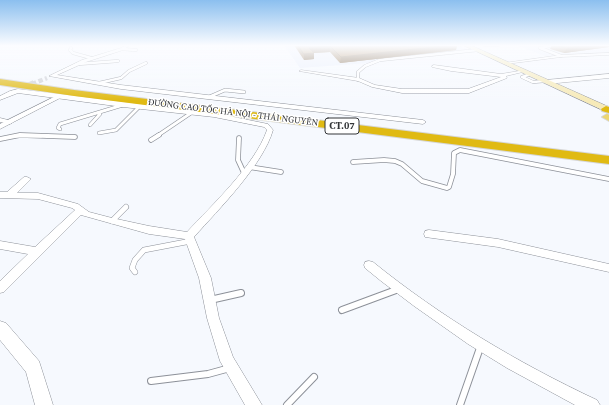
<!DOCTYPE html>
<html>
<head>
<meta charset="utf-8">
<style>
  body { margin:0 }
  canvas { display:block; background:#f6f9fe }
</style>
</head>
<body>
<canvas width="609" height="405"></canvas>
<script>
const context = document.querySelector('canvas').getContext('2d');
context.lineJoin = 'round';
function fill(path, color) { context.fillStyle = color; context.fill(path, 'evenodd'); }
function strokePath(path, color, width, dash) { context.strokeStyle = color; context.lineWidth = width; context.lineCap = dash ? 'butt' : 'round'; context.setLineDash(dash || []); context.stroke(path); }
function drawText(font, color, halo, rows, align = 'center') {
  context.font = font + ' "Source Serif 4",serif'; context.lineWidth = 3; context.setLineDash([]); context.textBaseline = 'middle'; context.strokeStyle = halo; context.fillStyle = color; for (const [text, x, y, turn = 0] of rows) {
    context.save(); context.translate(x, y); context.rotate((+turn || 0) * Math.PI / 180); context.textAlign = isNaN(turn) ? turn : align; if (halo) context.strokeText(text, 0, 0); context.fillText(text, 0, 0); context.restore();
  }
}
fill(new Path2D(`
  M284 45H457L469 50 378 60 369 63 300 68Z
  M515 45H609V53L569 54 548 57Z`), '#e9effc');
strokePath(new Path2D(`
  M32 84 47 78`), '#cfd2d7', 4.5, [4.5, 2.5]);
strokePath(new Path2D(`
  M21 89 34 83`), '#cfd2d7', 6, [6, 3]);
const serviceFar4 = new Path2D(`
  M485 45H498
  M554 45 540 48 561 56
  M71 48 70 50 73 53 91 58
  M122 49 136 50
  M78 64 118 61
  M531 74 522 77 533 82 545 81
  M358 80V72L365 66 380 60 478 50
  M99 83 121 78 129 71 146 63`);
const serviceFar3 = new Path2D(`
  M209 97 225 90 244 92
  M90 125 100 114
  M60 129 58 128 60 124 123 105
  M99 133 116 130 139 107
  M16 136H41
  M157 136 191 113`);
const serviceFar2 = new Path2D(`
  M239 138 238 160 244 173
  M0 139 20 135 75 137
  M151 140 159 135
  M353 162 384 160 395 161 402 164 422 181 447 188 449 187 453 174 454 153 460 150 609 179
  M249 167 281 172`);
const serviceFar1 = new Path2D(`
  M112 221 126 207
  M135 272 132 268 135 260 144 250 191 241
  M393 291 398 289`);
const service = new Path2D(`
  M210 300 241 293
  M342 310 396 290
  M151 381 208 374 230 368
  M287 405 314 377
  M460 405 481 345`);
const minor = new Path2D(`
  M126 45H130L123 50 86 62 57 75 121 85 423 120 426 122 423 124 121 89 49 76 82 60 121 48Z
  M609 53V55L561 57 506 64 504 63 561 55Z
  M434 65 501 74 525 70 527 71 506 76 507 78 469 93H402L372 87 358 81 299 71 301 70 359 78 375 85 402 89H468L501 77 451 71 432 67V66Z
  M609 74V78L547 84 544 82 547 80Z
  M18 89 214 113 268 124 273 130C263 165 219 209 194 237L211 278 219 318 233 357 262 405H245L220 361 207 318 199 278 185 239 149 234 81 215 4 292 0 293V281L28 254 0 249V241L35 247 75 210 72 208 38 199 0 198V192H7L24 177H27L31 179 17 193H38L78 204 89 212 112 218 149 226 187 232C212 205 255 165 267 130L264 127 214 117 123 107 18 93 0 100V96L10 91Z
  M0 118 12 121 13 122 10 124 0 122Z
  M429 230 498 239 609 264V272L498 247 425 237 424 234 425 231Z
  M369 261 373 262C441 317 518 363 597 400L600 405H575L507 368 468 344 414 306 381 281 365 268 364 265 365 262Z`);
const tertiary = new Path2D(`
  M58 95 60 96V98L0 129V124Z
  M0 321 6 323 39 361 53 405H35L26 372 0 340Z`);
const secondary = new Path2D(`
  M463 45H470L609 107V113Z`);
const primary = new Path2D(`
  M607 114 609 115V121L602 117Z`);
const motorway = new Path2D(`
  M0 79 74 90 609 156V164L74 96 0 85Z
  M606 106 609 107V113L602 111 601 109Z`);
strokePath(serviceFar4, '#8d9199', 3.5);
strokePath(serviceFar3, '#8d9199', 4);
strokePath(serviceFar2, '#8d9199', 5.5);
strokePath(serviceFar1, '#8d9199', 6);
strokePath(service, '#8d9199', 8);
strokePath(minor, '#8d9199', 1);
strokePath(tertiary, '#8d9199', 1);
strokePath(secondary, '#8d9199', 1);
strokePath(primary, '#d6d7d7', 2);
strokePath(motorway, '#d6d7d7', 2);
strokePath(serviceFar4, '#fff', 2.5);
strokePath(serviceFar3, '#fff', 3);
strokePath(serviceFar2, '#fff', 4);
strokePath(serviceFar1, '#fff', 5);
strokePath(service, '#fff', 6);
fill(minor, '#fff');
fill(tertiary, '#fff');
fill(secondary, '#f6eab8');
fill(primary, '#ecd671');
fill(motorway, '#e0ba13');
fill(new Path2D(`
  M294 45H457L456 50 340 63 330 52 314 53V59L304 60Z
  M552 45H609V47L564 53 550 49Z`), '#896940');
fill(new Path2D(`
  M452 45H457L456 50 340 63 341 57Z
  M532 45H540L531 46Z
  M592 45H609V47L564 53 567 48Z
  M330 46V52L309 53V48Z
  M314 53V59L304 60V54Z`), '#6f5534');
const building = new Path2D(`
  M298 45H401L403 46H406V45H452L341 57 330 46 309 48 314 53 304 54Z
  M555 45H592L567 48Z`);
fill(building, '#9f7a4b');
strokePath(building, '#6f5534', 1);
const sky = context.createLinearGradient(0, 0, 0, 101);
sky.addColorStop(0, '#8bbfef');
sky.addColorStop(0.45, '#fbfcff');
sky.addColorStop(1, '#fbfcff00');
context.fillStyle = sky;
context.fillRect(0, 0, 609, 101);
drawText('9px', '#343639', '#fff', [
  ["ĐƯỜNG CAO TỐC HÀ NỘI - THÁI NGUYÊN",233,113,7]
]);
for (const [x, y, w] of [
  [342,126,34]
]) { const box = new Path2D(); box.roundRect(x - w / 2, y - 8, w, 16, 3); context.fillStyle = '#fff'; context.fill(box); strokePath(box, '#343639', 1); }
drawText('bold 10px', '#343639', null, [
  ["CT.07",342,126]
]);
</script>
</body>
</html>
